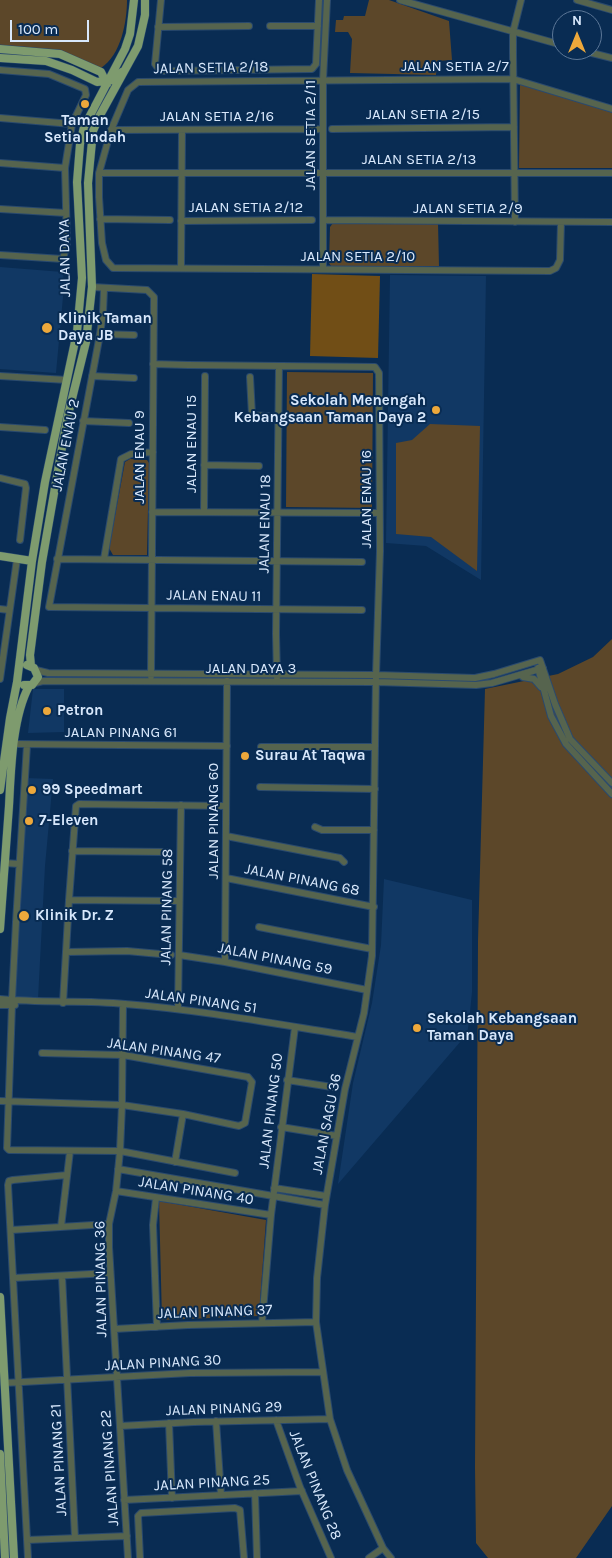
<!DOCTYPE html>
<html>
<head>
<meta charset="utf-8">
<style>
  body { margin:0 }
  #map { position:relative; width:612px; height:1558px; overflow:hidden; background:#092c53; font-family:Karla,sans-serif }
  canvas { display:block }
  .north { position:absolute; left:552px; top:10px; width:50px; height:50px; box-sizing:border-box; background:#092c53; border:1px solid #5c7797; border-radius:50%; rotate:0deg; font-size:14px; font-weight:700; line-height:20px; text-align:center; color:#d8e8fc }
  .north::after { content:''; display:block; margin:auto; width:18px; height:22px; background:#eda83b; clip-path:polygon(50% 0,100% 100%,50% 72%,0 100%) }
  .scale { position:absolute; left:10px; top:20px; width:79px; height:22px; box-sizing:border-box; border:2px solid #d8e8fc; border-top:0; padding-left:6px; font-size:15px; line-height:18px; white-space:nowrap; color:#d8e8fc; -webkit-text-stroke:4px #092c53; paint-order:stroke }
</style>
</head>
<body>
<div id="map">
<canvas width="612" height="1558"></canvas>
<div class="north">N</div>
<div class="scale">100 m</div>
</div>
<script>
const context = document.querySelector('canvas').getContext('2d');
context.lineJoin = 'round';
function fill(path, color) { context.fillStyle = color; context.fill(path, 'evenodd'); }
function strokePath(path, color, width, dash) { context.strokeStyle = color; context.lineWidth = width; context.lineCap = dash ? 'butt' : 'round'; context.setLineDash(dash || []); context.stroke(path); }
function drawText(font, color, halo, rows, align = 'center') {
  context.font = font + ' Karla,sans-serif'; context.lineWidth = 4; context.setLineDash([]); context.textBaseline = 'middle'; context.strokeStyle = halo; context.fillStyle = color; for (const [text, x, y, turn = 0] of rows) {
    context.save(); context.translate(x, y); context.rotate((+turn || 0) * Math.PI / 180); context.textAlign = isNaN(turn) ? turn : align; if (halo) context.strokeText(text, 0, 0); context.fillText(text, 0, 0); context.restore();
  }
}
fill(new Path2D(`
  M0 267 63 272 64 286 56 373 0 369Z
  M390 275 486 276 481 580 426 546 386 543Z
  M33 689H64V732L28 733Z
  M26 778 53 779 45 866 38 999 14 998Z
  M384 879 472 900V992L469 1022 467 1034 338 1184 353 1083 372 1003 381 945Z`), '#113864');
fill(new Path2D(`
  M0 0H127C127 22 121 55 101 68L59 50 0 45Z
  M369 0H389L449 21 452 60 437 61 436 75 350 73 352 39 348 32H335L336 20H343L344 16H365Z
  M520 84 612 111V168H519Z
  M333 223H438L439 266H331L329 263 330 227Z
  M287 372 373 373 372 508 286 507Z
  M430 424 480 426 477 571 431 537 396 534V443L412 440Z
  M130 459 147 460 149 463 147 555H113L109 548 125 462Z
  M612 639V1506L576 1558H488L476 1543 475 1467 478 941 485 689 558 674 593 657Z
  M159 1201 266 1220 259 1316 162 1320Z`), '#5c4729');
fill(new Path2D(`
  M312 274 380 276 378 358 310 356Z`), '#714e16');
const minor = new Path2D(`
  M161 0 155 64 160 71 312 69 316 64 319 0
  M400 0 562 45
  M577 0 612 10
  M270 26H318
  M158 27 249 26
  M580 50 612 58
  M0 70 49 74 85 89 86 95 72 124 65 168 67 243 63 259 0 255
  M0 118 72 124
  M332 129 514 127
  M111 130 323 129
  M0 163 65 168
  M99 173H612
  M0 209 66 213
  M100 219 170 220
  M323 220 612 222
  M181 221 312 220
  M515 222 513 53V32L521 0
  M561 222 560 260 556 268 550 271 113 268 106 260 102 243 99 197V173L111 130 128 90 138 82 513 79 612 109
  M181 268 182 130
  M323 269V80L327 0
  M92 287 147 290 154 297 151 676
  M104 289 103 313 100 334 49 607 362 610
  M100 334 134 335
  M153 364 188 365 375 367 379 373 380 551 376 675 372 956 364 1013 345 1089 325 1205 317 1278 316 1322 330 1419 347 1470 383 1548 391 1558
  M0 376 67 380
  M92 376 134 378
  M250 377 252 415 279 417
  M83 421 129 423
  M0 427 45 430
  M204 465 259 466
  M0 478 25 484 26 488 20 540
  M152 512 379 513
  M204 512 205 376
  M57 559 362 562
  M104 559 121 459 131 454 153 452
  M0 609 9 610
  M538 668 551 716 566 744 612 794
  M36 670 48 673 376 675 475 678 494 674 540 660 555 704 570 739 612 783
  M277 677 276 634 279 366
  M523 677 534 679 541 687
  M0 679 17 559
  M35 683 43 681 376 682 476 685 492 683 543 668
  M15 744 227 746
  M261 747H375
  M260 787 375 789
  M315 827 322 830H374
  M226 836 340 858 344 862
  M72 851 167 852
  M5 863 19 864
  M226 878 374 907
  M69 900 179 901
  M259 927 372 949
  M66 952 127 951 171 955
  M179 955 225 962 367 990
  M225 962 227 681
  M0 999C42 1003 84 1000 125 1004 203 1010 281 1025 358 1037
  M12 1000 16 922 27 745
  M63 1003 69 900 76 806 79 804 226 806
  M123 1004 122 1105 120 1151 116 1191 109 1224V1247L128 1558
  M0 1005H15
  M12 1005 7 1148 9 1150 120 1151 235 1173
  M178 1009 181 805
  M287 1080 332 1087
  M0 1101 122 1105 183 1114 239 1126 245 1123 252 1082 248 1077 123 1055 42 1053
  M281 1127 337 1136
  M175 1162 183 1114
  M118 1169 325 1205
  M274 1188 326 1196
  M116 1191 271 1215
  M156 1198 153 1225 157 1327
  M61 1227 70 1151
  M11 1230 109 1224
  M62 1276 75 1538
  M13 1278 110 1273
  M262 1323 271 1215 295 1027
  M114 1329 188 1325 316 1322
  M4 1383 190 1373 322 1372
  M276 1420 300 1487 331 1558
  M216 1421 221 1495
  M169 1423 172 1498
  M120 1426 194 1422 330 1419
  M255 1493 257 1558
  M124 1500 302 1491
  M27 1540 127 1536
  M28 1558 8 1185 9 1181 13 1180 67 1175
  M140 1558 138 1516 141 1513 235 1508 240 1510 244 1558
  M369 1558 383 1548`);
const major = new Path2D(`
  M0 49 60 54 101 72 107 84
  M0 58 46 61 72 70 97 82 113 80 122 72
  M0 556 32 561
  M31 666 30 655 42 562 67 419 86 342 92 287 88 183 93 131 99 117 138 46 145 15V0
  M24 685H32L38 677 34 668 27 665
  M0 790 10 718 17 682 32 561 45 482 77 332 82 278 77 182 80 144 84 127 125 49 130 34 134 0
  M0 929C3 888 6 847 9 806 11 770 12 718 29 686
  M0 1297 14 1558
  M0 1454 5 1558`);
strokePath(minor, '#2a4a6e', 8);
strokePath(major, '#2a4a6e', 9);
strokePath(minor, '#56644e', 6);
strokePath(major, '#7e9b6e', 8);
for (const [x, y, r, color] of [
  [85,104,5,"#eda83b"],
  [47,328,6,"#eda83b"],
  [436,410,5,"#eda83b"],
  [47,711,5,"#eda83b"],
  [245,756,5,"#eda83b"],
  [32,790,5,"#eda83b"],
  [29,821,5,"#eda83b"],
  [24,916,6,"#eda83b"],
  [417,1028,5,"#eda83b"]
]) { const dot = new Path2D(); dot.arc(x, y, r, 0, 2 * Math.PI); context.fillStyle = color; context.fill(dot); strokePath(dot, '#092c53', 2); }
drawText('15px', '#d8e8fc', '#092c53', [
  ["JALAN SETIA 2/7",455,67],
  ["JALAN SETIA 2/18",211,68,-1],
  ["JALAN SETIA 2/15",423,115],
  ["JALAN SETIA 2/16",217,117],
  ["JALAN SETIA 2/11",311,135,-90],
  ["JALAN SETIA 2/13",419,160],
  ["JALAN SETIA 2/12",246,208],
  ["JALAN SETIA 2/9",468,209],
  ["JALAN SETIA 2/10",358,257],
  ["JALAN DAYA",65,258,-91],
  ["JALAN ENAU 15",192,444,-90],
  ["JALAN ENAU 2",66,445,-79],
  ["JALAN ENAU 9",140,457,-90],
  ["JALAN ENAU 16",367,499,-90],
  ["JALAN ENAU 18",265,524,-89],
  ["JALAN ENAU 11",214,596,1],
  ["JALAN DAYA 3",251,669],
  ["JALAN PINANG 61",121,733],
  ["JALAN PINANG 60",214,821,-90],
  ["JALAN PINANG 68",302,880,11],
  ["JALAN PINANG 58",167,907,-89],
  ["JALAN PINANG 59",275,959,11],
  ["JALAN PINANG 51",201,1001,8],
  ["JALAN PINANG 47",164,1051,8],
  ["JALAN PINANG 50",271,1111,-83],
  ["JALAN SAGU 36",327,1124,-79],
  ["JALAN PINANG 40",196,1191,9],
  ["JALAN PINANG 36",101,1279,-91],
  ["JALAN PINANG 37",215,1312,-2],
  ["JALAN PINANG 30",163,1363,-3],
  ["JALAN PINANG 29",224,1409,-2],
  ["JALAN PINANG 21",59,1460,-93],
  ["JALAN PINANG 22",110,1468,-94],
  ["JALAN PINANG 25",212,1483,-3],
  ["JALAN PINANG 28",315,1485,68]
]);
drawText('bold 15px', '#d8e8fc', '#092c53', [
  ["Taman",85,121,"center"],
  ["Setia Indah",85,138,"center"],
  ["Klinik Taman",58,319],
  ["Daya JB",58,336],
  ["Sekolah Menengah",426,401,"right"],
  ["Kebangsaan Taman Daya 2",426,418,"right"],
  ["Petron",57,711],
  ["Surau At Taqwa",255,756],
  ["99 Speedmart",42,790],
  ["7-Eleven",39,821],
  ["Klinik Dr. Z",35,916],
  ["Sekolah Kebangsaan",427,1019],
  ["Taman Daya",427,1036]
], 'left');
</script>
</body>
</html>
